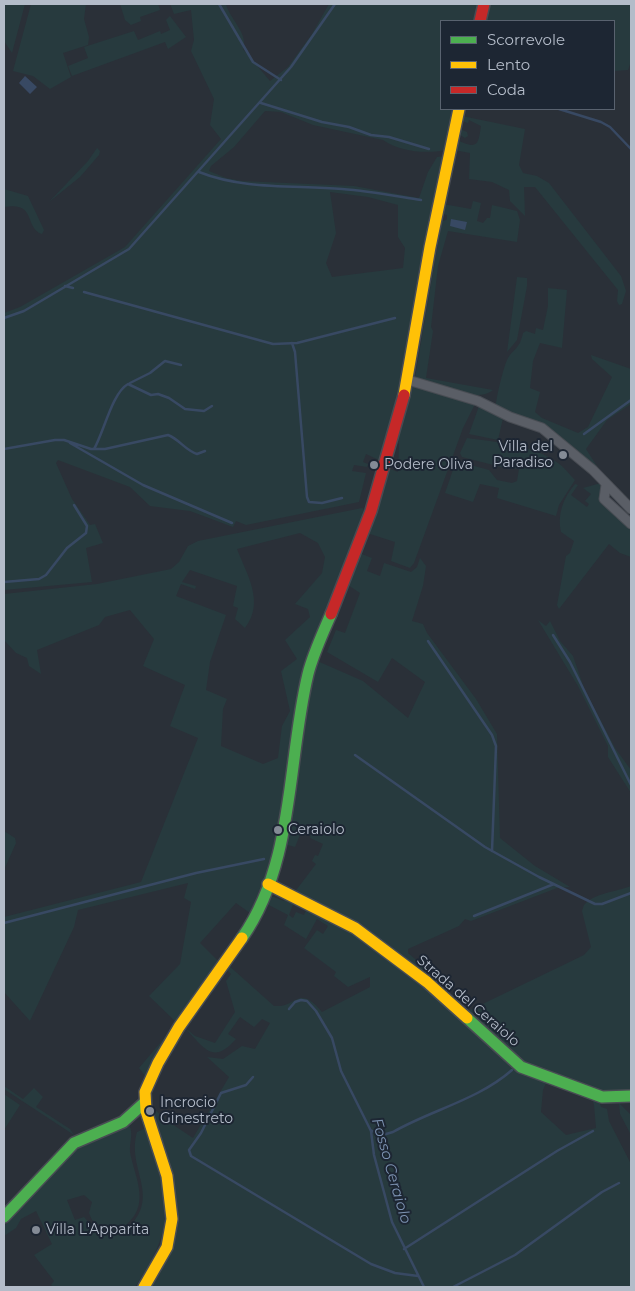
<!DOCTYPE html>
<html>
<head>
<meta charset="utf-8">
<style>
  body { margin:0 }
  #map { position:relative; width:635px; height:1291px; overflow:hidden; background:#2a3038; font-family:Montserrat,sans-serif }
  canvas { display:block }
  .frame { position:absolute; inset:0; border:5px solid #b4bcc9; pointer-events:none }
  .legend { position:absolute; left:440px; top:20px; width:175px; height:90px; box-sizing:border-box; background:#1d2633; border:1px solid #59626f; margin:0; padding:6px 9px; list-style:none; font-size:15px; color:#b4bcc9 }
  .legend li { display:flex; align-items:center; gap:10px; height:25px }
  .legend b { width:25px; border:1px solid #59626f }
</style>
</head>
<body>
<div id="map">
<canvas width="635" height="1291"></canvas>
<div class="frame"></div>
<ul class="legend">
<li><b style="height:6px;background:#4caf50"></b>Scorrevole</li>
<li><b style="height:6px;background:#ffc107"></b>Lento</li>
<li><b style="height:6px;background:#c62828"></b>Coda</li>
</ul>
</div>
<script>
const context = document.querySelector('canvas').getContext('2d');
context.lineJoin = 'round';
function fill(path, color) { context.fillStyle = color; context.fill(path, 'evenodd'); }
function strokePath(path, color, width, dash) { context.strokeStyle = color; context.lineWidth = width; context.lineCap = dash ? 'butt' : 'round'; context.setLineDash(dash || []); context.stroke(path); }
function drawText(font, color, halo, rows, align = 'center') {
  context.font = font + ' Montserrat,sans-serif'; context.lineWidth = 4; context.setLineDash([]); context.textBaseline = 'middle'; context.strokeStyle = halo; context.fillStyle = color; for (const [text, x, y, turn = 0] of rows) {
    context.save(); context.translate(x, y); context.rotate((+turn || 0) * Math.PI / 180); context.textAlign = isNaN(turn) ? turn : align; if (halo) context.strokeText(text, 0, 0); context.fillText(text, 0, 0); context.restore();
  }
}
fill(new Path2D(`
  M4 4H25L12 53 4 41Z
  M31 4H86L84 19 89 37 88 45 63 53 71 77 50 89 33 76 13 71Z
  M120 4H158L160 10 140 17 141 21 131 25 125 20Z
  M170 4H226C229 18 249 34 243 49L270 81 288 67 312 34 329 4H480L476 21H441V109H456L446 150C425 154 401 152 383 140L313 125 281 112 265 111 234 147 211 166 209 171 226 178 242 181 354 186 419 198 428 172 437 157 445 156 433 200 417 315 381 461 366 454 363 462 368 464 367 467 354 465 352 471 366 473 359 502 246 525 236 521 233 527 190 511 150 506 130 487 58 460 56 463 72 499 90 525 95 524 103 543 86 548 92 582 4 590V313L20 307 125 247 221 139 210 125 214 99 191 51 194 40 191 10 174 14ZM330 192 368 197 398 205V237L405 248 403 268 332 277 326 263 336 233Z
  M488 4H631V61L628 70 614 71V21H484Z
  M170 16 186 37 168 49 165 42 72 76 68 66 88 58 84 47 134 31 138 40 160 31 161 34 170 30 166 20Z
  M462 116 525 129 519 165 523 173 537 176 549 183 621 276 626 291 622 304 619 305 617 301 618 290 535 187H524L525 216 510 201 509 190 492 182 469 179 470 153 454 150 455 143 459 141C478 149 478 145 481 126L469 120 468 123 462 121 460 129 467 132 468 136 465 138 457 133Z
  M97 148 100 151 99 155 80 177 49 202 88 161Z
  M4 189 28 196 44 230 42 234C24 228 37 201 4 207Z
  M473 201 481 203 477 221 483 223 487 218H490L492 205 517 211 520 220 517 242 448 231 438 266 431 327 433 331 426 378 493 390C476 404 436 385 416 380L415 377 442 220 444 221 447 219V215L441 214 443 204 471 209Z
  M517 277 527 278V286L517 340 507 352Z
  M548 288 567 290 562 348 540 343 533 361 530 388 540 392 535 412 542 418 578 433 588 427 612 377 592 359 591 355 631 369V404L607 420 586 449 602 474 551 430 496 407C495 401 504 366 507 360 513 348 519 351 523 333L526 331 535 334 536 328 543 330 548 306Z
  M413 386 475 404 463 428 414 563 410 568 391 561 395 542 367 533 395 451 390 469 398 472 399 445 397 435Z
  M479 406 503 418 498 440 469 434Z
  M467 438C496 442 534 445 558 463 564 467 569 474 575 480L559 505 556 516 497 498 499 488 480 484 473 502 445 493 456 461 489 470 497 480 512 483 517 481 519 469 501 467 462 457 460 453Z
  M601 483 603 485 601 493 631 528V557L620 553 609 544 559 609 557 605 566 556 570 553 574 541 561 532C557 515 563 498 575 484L578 485 571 495 587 507 589 504 585 501 591 494 583 488Z
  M362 508 364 509 362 515 364 517 322 620 273 860 250 913 236 903 200 943 219 962 146 1077 139 1068 177 1023 149 996 180 964 191 902 184 898 188 883 78 910 74 927 30 1021 4 992V917L141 882 198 738 170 726 185 685 143 666 154 639 130 610 105 617 99 625 37 650 41 674 29 666 27 658 16 653 4 640V594L97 584 171 569 179 562 188 546 198 541ZM300 533 318 543 325 557 322 573 295 604 308 609 310 617 285 640 297 659 281 671 290 711 282 726 278 758 263 764 221 746 223 709 227 699 206 690 210 662 226 615 176 596 181 584 195 589 196 586 182 582 190 570 237 586 233 606 238 608 235 619 245 628C265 602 247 575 237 549Z
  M359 553 372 558 367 571 380 576 384 563 411 572 417 567 420 558 426 566 423 586 412 621 423 624 427 633 476 699 497 734 500 838 535 866 570 887 557 888 471 921 465 919 459 926 408 949V953L428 970 452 999 294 893 316 864 312 861 315 855 318 856 323 844 310 838 311 833 302 830 295 847 284 844 315 660 363 681 408 718 425 682 392 658 378 682 327 652 336 630 345 633 360 593 345 583Z
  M538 620 546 626 550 621 560 641 573 656 584 688 615 748 631 770V793L608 757V746L578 686Z
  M4 831 15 838 16 843 4 870Z
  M631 886V1093L603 1094 526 1065 466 1012 584 955 591 947 582 911 584 905C594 893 616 892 631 886Z
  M274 890 271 896 284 901 286 895 295 899 289 915 293 918 296 912 304 915 308 905 339 920 547 1081 543 1090 541 1112 566 1135 596 1128 594 1105 592 1098 599 1101 601 1107 607 1109 609 1121 631 1164V1287H150L171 1246 149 1104 166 1120 193 1138 229 1077 207 1057 223 1059 242 1046 255 1049 270 1023 262 1019 254 1027 240 1017 228 1034 236 1039C212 1066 204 1047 184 1027L195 1036 215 1043 235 1012 226 981 231 974 224 967 227 964 274 1006C297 1008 298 983 322 1012L370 987V977L348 987 334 976 336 972 304 948 317 930 323 934 328 926 317 919 306 939 284 925 288 915 265 903Z
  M4 1086 23 1099 34 1088 43 1097 36 1107 70 1129 74 1135 4 1089Z
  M4 1094 20 1105 4 1130Z
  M619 1103 631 1115V1135L620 1114Z
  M129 1125C134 1133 129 1143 130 1152 134 1175 150 1202 129 1222 123 1228 117 1231 108 1231L92 1220 89 1213 92 1202 84 1195 67 1200 75 1220 84 1217C89 1223 94 1228 101 1232 109 1236 119 1236 126 1230 163 1196 126 1170 137 1132L146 1128C151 1140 154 1153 157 1165 172 1220 166 1240 135 1287H54L51 1285 54 1281 34 1255 52 1244 36 1211 21 1219 16 1228 4 1236V1226L26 1204 73 1148Z`), '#273a3e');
fill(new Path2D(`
  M25 76 37 87 30 94 19 83Z
  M451 219 467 222 465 230 450 226Z`), '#384963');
strokePath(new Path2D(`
  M219 4 253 62 281 80
  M261 103 322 122 349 127 371 135 389 137 429 149
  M559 109 601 122 610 127 631 149
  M199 172C244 190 294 185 342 189 369 191 395 196 421 200
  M65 286 73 288
  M84 292 273 344 297 343 395 318
  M4 318 24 311 129 249 291 67 335 4
  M292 343 295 352 307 497 309 502 322 503 342 498
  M130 383 150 373 165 361 181 365
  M584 434 631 400
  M70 443 143 485 232 523
  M4 449 55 440H64L91 449H105L168 435C179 439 185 450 197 454L205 451
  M94 449C104 432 112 393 128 384L151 395 158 394 169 398 185 409 204 411 212 406
  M4 582 39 579 46 575 67 548 86 533 87 526 74 505
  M553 635 570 662 631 785
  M428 641 492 735 496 746 492 851
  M355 755 485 847 539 877 595 904H602L631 893
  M474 916 554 884
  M4 923 196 873 264 859
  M289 1009 295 1002 301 1000 307 1001 316 1011 332 1038 341 1071 371 1131 374 1155 392 1222 424 1287
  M253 1077 246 1085 221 1093 201 1133 189 1150 191 1156 371 1264 395 1273 418 1276
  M372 1131 386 1134 393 1132C431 1110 478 1100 512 1070
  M404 1249 557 1151 593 1131
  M453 1287 515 1255 602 1192 619 1183`), '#384963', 2.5);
const street = new Path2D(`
  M408 380 478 401 510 417 542 428 593 470 631 509
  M606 485 604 499 631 524`);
const fast = new Path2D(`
  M242 938C295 862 287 761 308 674 313 654 323 633 331 614
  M467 1018 521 1067 602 1097 631 1096
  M4 1217 74 1143 123 1122 144 1103`);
const slow = new Path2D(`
  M404 395 430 247 459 109
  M268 884 355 928 427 982 467 1018
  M144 1287 167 1247 172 1219 167 1176 146 1111 145 1092 158 1063 179 1027 242 938`);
const jam = new Path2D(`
  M480 21 484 4
  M331 614 371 511 404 395`);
strokePath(street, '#484c53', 11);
strokePath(fast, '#484c53', 14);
strokePath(slow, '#484c53', 14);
strokePath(jam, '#484c53', 14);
strokePath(street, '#5a5e66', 9);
strokePath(fast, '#4caf50', 11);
strokePath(slow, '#ffc107', 11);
strokePath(jam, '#c62828', 11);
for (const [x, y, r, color] of [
  [563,455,5,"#848b96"],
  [374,465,5,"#848b96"],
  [278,830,5,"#848b96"],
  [150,1111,5,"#848b96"],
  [36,1230,5,"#848b96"]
]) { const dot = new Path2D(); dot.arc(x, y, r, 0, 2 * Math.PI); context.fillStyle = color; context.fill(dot); strokePath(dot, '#1d2633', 2); }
drawText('14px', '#b4bcc9', '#1d2633', [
  ["Villa del",553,447,"right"],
  ["Paradiso",553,463,"right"],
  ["Podere Oliva",384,465],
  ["Ceraiolo",288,830],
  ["Incrocio",160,1103],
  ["Ginestreto",160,1119],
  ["Villa L'Apparita",46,1230]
], 'left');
drawText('14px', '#b4bcc9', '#1d2633', [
  ["Strada del Ceraiolo",468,1001,41]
]);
drawText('italic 15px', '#7c92b1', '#1d2633', [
  ["Fosso Ceraiolo",391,1171,74]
]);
</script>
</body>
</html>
